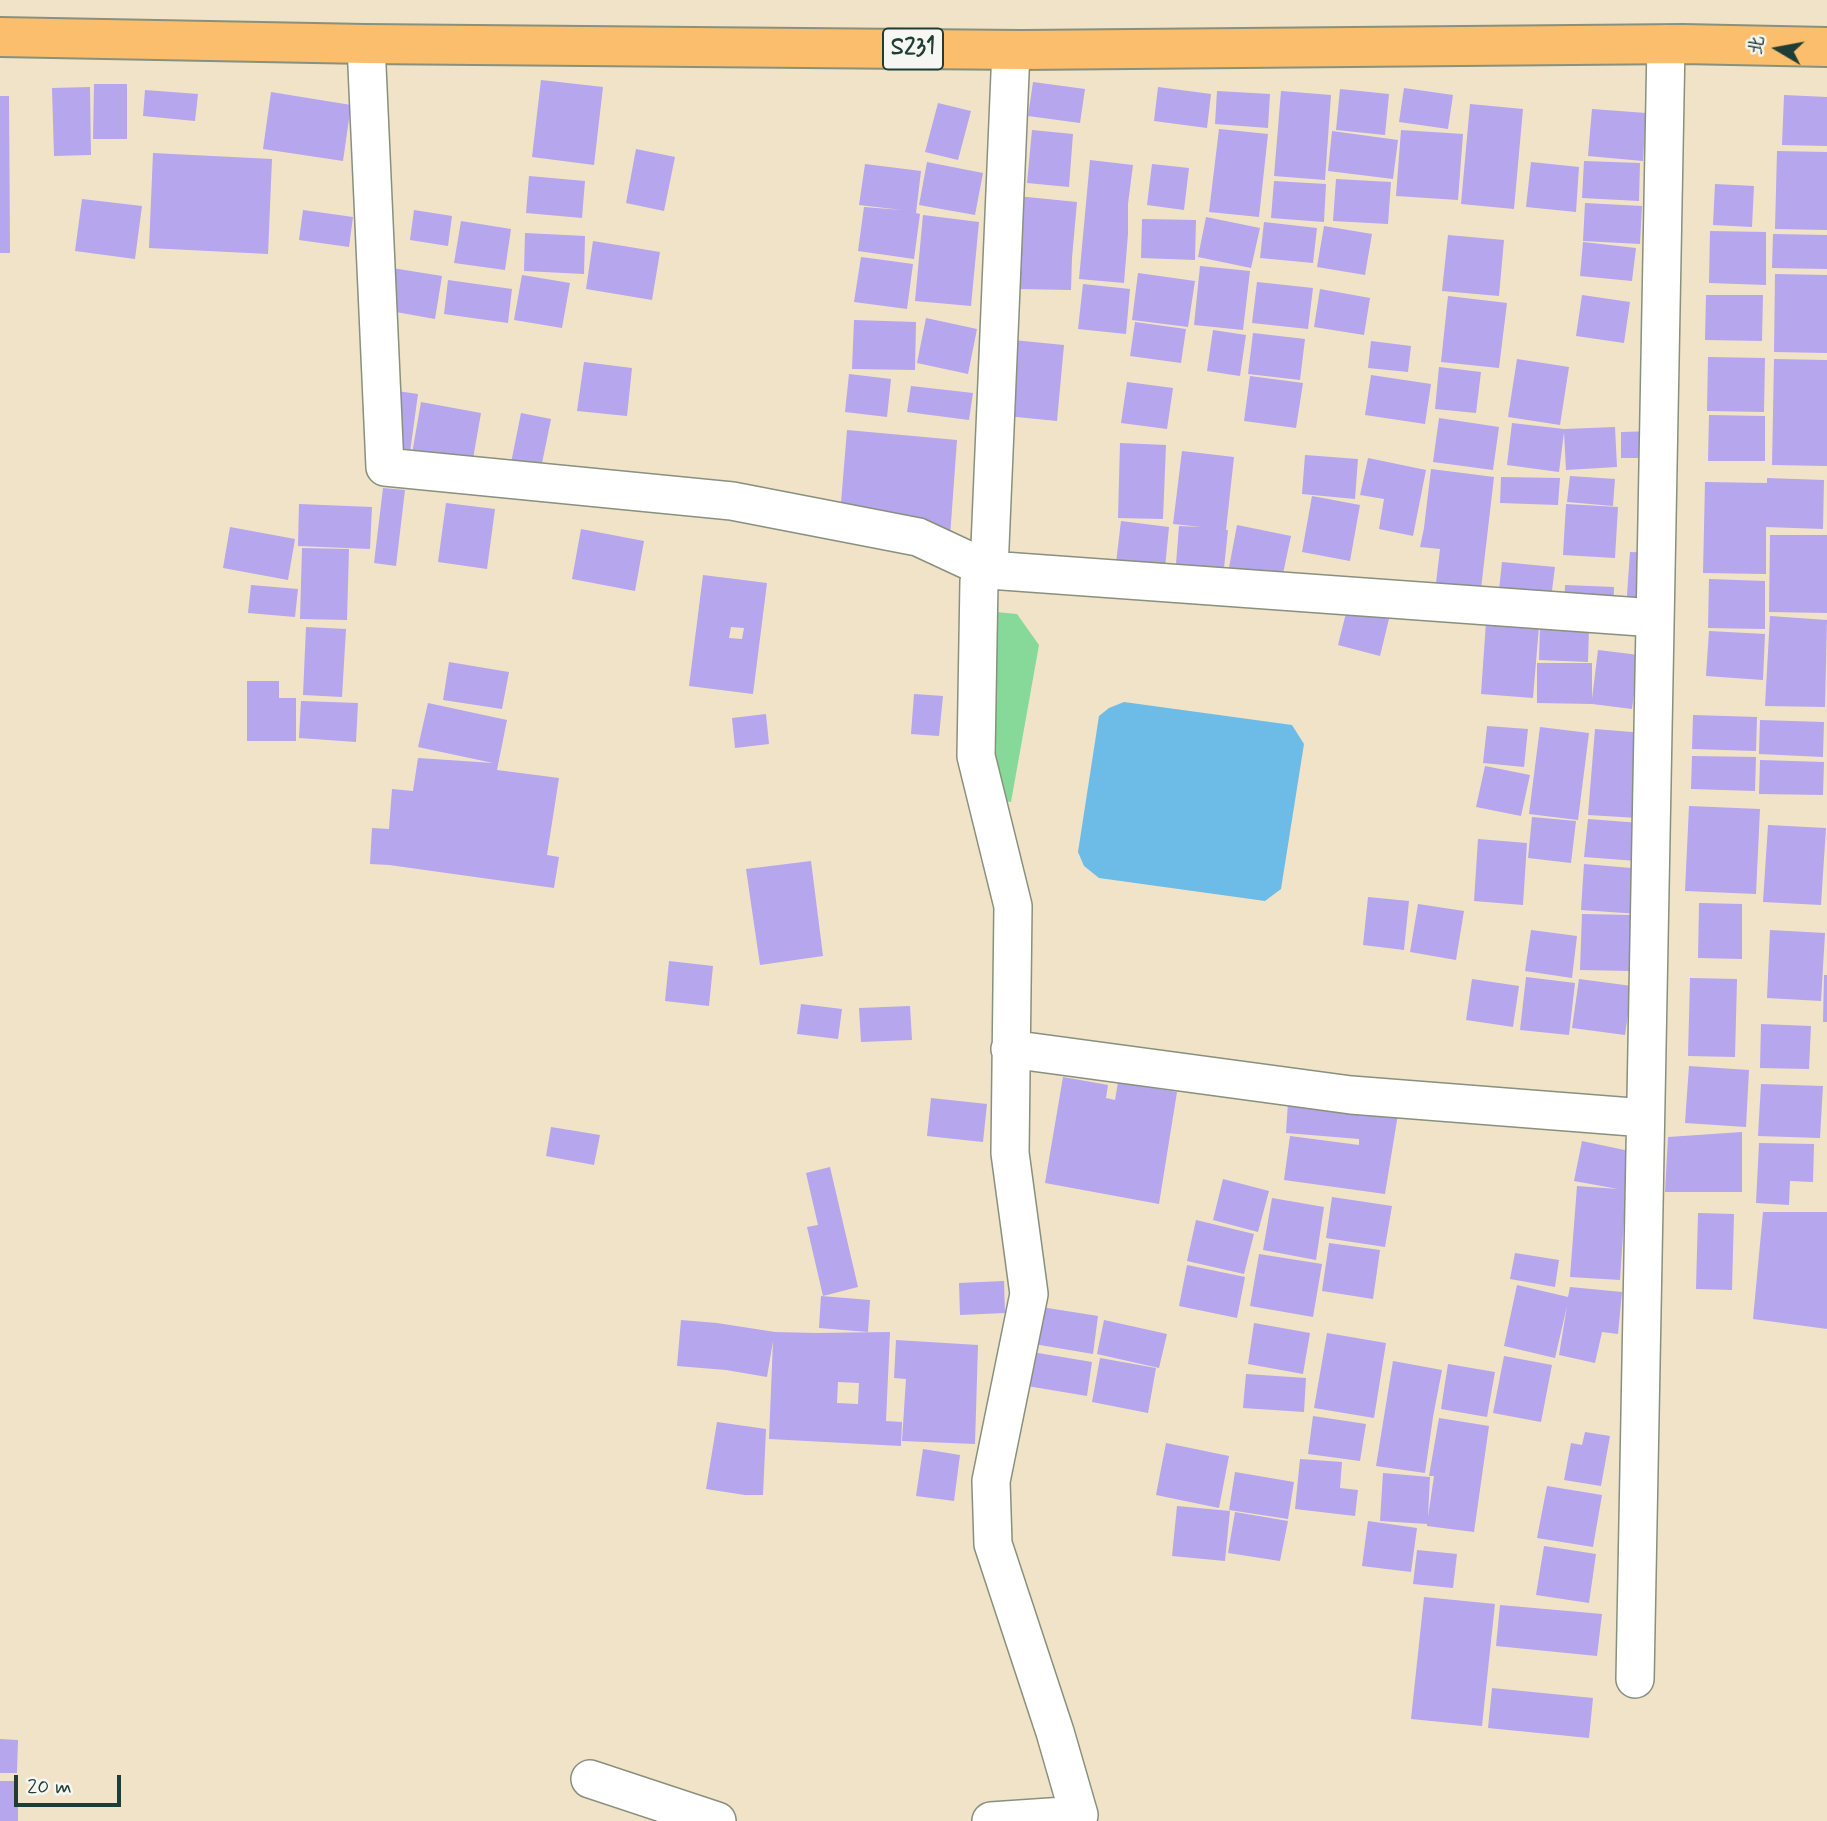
<!DOCTYPE html>
<html>
<head>
<meta charset="utf-8">
<style>
  body { margin:0 }
  #map { position:relative; width:1827px; height:1821px; overflow:hidden; background:#f1e3c8; font-family:Mynerve,"LXGW WenKai TC",sans-serif }
  canvas { display:block }
  .north { position:absolute; left:1743px; top:14px; width:70px; height:70px; -webkit-text-stroke:5px #f6f6f2; paint-order:stroke; rotate:280deg; font-size:19px; font-weight:700; line-height:28px; text-align:center; color:#1f3d34 }
  .north::after { content:''; display:block; margin:auto; width:24px; height:32px; background:#1f3d34; clip-path:polygon(50% 0,100% 100%,50% 72%,0 100%) }
  .scale { position:absolute; left:14px; top:1775px; width:107px; height:32px; box-sizing:border-box; border:4px solid #1f3d34; border-top:0; padding-left:9px; font-size:21px; line-height:24px; white-space:nowrap; color:#1f3d34; -webkit-text-stroke:5px #f6f6f2; paint-order:stroke }
</style>
</head>
<body>
<div id="map">
<canvas width="1827" height="1821"></canvas>
<div class="north">北</div>
<div class="scale">20 m</div>
</div>
<script>
const context = document.querySelector('canvas').getContext('2d');
context.lineJoin = 'round';
function fill(path, color) { context.fillStyle = color; context.fill(path, 'evenodd'); }
function strokePath(path, color, width, dash) { context.strokeStyle = color; context.lineWidth = width; context.lineCap = dash ? 'butt' : 'round'; context.setLineDash(dash || []); context.stroke(path); }
function drawText(font, color, halo, rows, align = 'center') {
  context.font = font + ' Mynerve,sans-serif'; context.lineWidth = 5; context.setLineDash([]); context.textBaseline = 'middle'; context.strokeStyle = halo; context.fillStyle = color; for (const [text, x, y, turn = 0] of rows) {
    context.save(); context.translate(x, y); context.rotate((+turn || 0) * Math.PI / 180); context.textAlign = isNaN(turn) ? turn : align; if (halo) context.strokeText(text, 0, 0); context.fillText(text, 0, 0); context.restore();
  }
}
fill(new Path2D(`
  M996 612 1017 614 1039 645 1011 802 1004 801 996 762Z`), '#87d99a');
fill(new Path2D(`
  M1124 702 1292 725 1304 744 1281 889 1265 901 1099 878 1084 866 1078 852 1099 716 1109 708Z`), '#6dbce7');
fill(new Path2D(`
  M541 80 603 87 594 165 532 157Z
  M1033 82 1085 89 1080 123 1028 116Z
  M94 84H127V139H93Z
  M90 87 91 155 54 156 52 88Z
  M1158 87 1211 94 1207 128 1154 121Z
  M1404 88 1453 95 1448 129 1399 122Z
  M1340 89 1389 94 1385 135 1336 130Z
  M145 90 198 94 195 121 143 116Z
  M1217 91 1270 94 1268 128 1215 124Z
  M1281 91 1331 95 1325 180 1274 176Z
  M271 92 351 105 343 161 263 149Z
  M1784 95 1827 97V146L1782 145Z
  M0 96H9L10 253H0Z
  M938 103 971 111 958 160 925 152Z
  M1470 104 1523 109 1514 209 1461 204Z
  M1592 109 1646 113 1643 161 1588 156Z
  M1219 129 1268 134 1259 217 1209 212Z
  M1032 130 1073 134 1069 187 1027 183Z
  M1401 130 1463 134 1458 200 1396 196Z
  M1332 131 1398 140 1393 179 1328 171Z
  M636 149 675 157 664 211 626 203Z
  M1777 151 1827 152V230L1775 229Z
  M153 153 272 159 268 254 149 248Z
  M1090 160 1133 165 1128 204V234L1124 283 1079 279Z
  M1584 161 1640 163 1639 201 1582 198Z
  M927 162 983 173 975 215 919 205Z
  M1531 162 1579 167 1576 212 1526 207Z
  M865 164 921 171 916 213 920 214 914 259 858 251 864 207 902 210 859 205Z
  M1152 164 1189 168 1184 210 1147 205Z
  M529 176 585 181 582 218 526 213Z
  M1336 179 1391 182 1388 224 1333 221Z
  M1274 181 1326 184 1324 222 1271 218Z
  M1715 184 1754 186 1752 227 1713 225Z
  M997 194 1077 202 1072 258 1071 290 1016 289Z
  M82 199 142 206 135 259 75 251Z
  M1585 203 1642 206 1640 244 1583 241Z
  M303 210 353 217 349 247 299 240Z
  M414 210 452 216 448 246 410 240Z
  M923 215 979 222 971 306 915 301Z
  M1206 217 1260 228 1251 268 1198 257Z
  M1142 219 1196 220 1195 260 1141 258Z
  M461 221 511 229 505 270 454 263Z
  M1264 222 1317 228 1313 263 1260 258Z
  M1324 226 1372 234 1365 275 1317 267Z
  M1710 231 1766 232V285L1709 283Z
  M525 233 585 236 584 274 524 271Z
  M1773 234 1827 235V269L1772 268Z
  M1448 235 1504 240 1499 296 1442 291Z
  M593 241 660 252 652 300 586 289Z
  M1583 242 1636 248 1632 281 1580 276Z
  M861 257 913 264 907 309 854 302Z
  M1200 266 1250 271 1243 330 1194 325Z
  M386 267 442 276 435 319 379 309Z
  M1138 273 1195 281 1188 327 1132 320Z
  M1775 274 1827 275V353L1774 352Z
  M522 275 570 283 562 328 514 320Z
  M448 280 512 289 508 323 444 314Z
  M1257 282 1313 288 1308 329 1252 323Z
  M1083 284 1130 289 1126 334 1078 329Z
  M1320 289 1370 298 1364 335 1314 327Z
  M1582 295 1630 302 1624 343 1576 336Z
  M1706 295H1763L1762 341 1705 340Z
  M1448 296 1507 303 1499 368 1441 362Z
  M926 318 977 329 968 374 917 363Z
  M854 320 916 322 915 370 852 369Z
  M1135 322 1186 329 1181 363 1130 356Z
  M1213 330 1246 335 1240 376 1207 371Z
  M1253 333 1305 339 1300 380 1248 374Z
  M1013 340 1064 345 1057 421 1006 416Z
  M1371 341 1411 346 1408 372 1368 368Z
  M1708 357 1765 358 1764 412 1707 411Z
  M1517 359 1569 367 1560 425 1508 417Z
  M1774 359 1827 360V466L1772 465Z
  M584 362 632 368 627 416 577 411Z
  M1439 367 1481 372 1476 413 1435 409Z
  M849 374 891 379 887 417 845 412Z
  M1371 375 1431 384 1425 424 1365 415Z
  M1250 376 1303 383 1296 428 1244 421Z
  M1127 382 1173 388 1167 429 1121 423Z
  M911 386 973 393 969 420 907 412Z
  M376 388 418 394 407 474 365 468Z
  M421 402 481 413 470 476 410 465Z
  M521 413 551 419 538 483 508 478Z
  M1709 415 1765 416V461H1708Z
  M1439 418 1499 427 1493 470 1433 462Z
  M1512 423 1564 429 1615 427 1617 467 1566 470 1564 432 1559 472 1507 465Z
  M847 430 957 440 950 537 839 527Z
  M1655 431V458H1621V432Z
  M1120 443 1166 445 1163 519 1118 518Z
  M1182 451 1234 457 1226 530H1228L1224 568 1176 564 1179 526 1202 527 1173 524Z
  M1305 455 1358 459 1355 499 1302 494Z
  M1368 458 1426 470 1413 536 1379 529 1384 499 1360 495Z
  M1431 469 1494 477 1479 606 1434 600 1440 549 1420 547 1424 528Z
  M1570 476 1615 479 1613 506 1567 502Z
  M1501 477 1560 478 1558 505 1500 503Z
  M1767 478 1824 480 1823 529 1766 527V574L1703 573 1705 482 1767 483Z
  M383 488 405 490 396 566 374 563Z
  M1312 496 1360 505 1350 561 1302 552Z
  M446 503 495 509 487 569 438 562Z
  M299 504 372 507 370 549 298 546Z
  M1566 504 1618 507 1615 558 1563 555Z
  M1121 521 1169 527 1165 568 1116 563Z
  M1237 525 1291 536 1281 583 1228 573Z
  M230 527 295 539 288 580 223 568Z
  M581 529 644 541 635 591 572 579Z
  M1770 535H1827V613L1769 612Z
  M302 548 349 549 347 620 300 619Z
  M1630 552 1659 553 1654 612 1626 610Z
  M1502 562 1555 567 1549 614 1497 609Z
  M703 575 767 583 753 694 689 686ZM731 627 744 628 742 639 729 638Z
  M1709 579 1765 581V629L1708 628Z
  M251 585 298 589 295 617 248 613Z
  M1565 585 1614 587 1613 620 1564 619Z
  M1347 609 1389 619 1380 656 1338 645Z
  M1770 616 1827 620 1825 707 1765 706Z
  M1486 622 1539 626 1533 698 1481 694Z
  M1540 626 1589 628 1588 662 1539 660Z
  M306 627 346 629 342 697 303 695Z
  M1709 631 1765 634 1763 680 1706 676Z
  M1598 650 1639 655 1632 709 1592 704 1537 703V663H1592V699Z
  M449 662 509 672 502 709 443 700Z
  M247 681H279V698H296V741H247Z
  M914 694 943 696 939 736 911 734Z
  M301 701 358 703 356 742 299 738Z
  M428 703 507 720 497 770 559 778 547 855 559 857 554 888 389 865 370 864 372 828 389 829 392 789 413 791 418 758 493 763 418 747Z
  M766 714 769 744 735 748 732 718Z
  M1693 715 1757 717 1756 751 1692 749Z
  M1760 720 1824 722 1823 757 1759 754Z
  M1487 726 1528 729 1524 767 1483 763Z
  M1540 727 1589 733 1578 820 1529 814Z
  M1595 729 1644 733 1638 818 1588 815Z
  M1692 756 1756 757 1755 791 1691 789Z
  M1760 760 1824 762 1823 795 1759 794Z
  M1485 766 1530 775 1521 816 1476 807Z
  M1689 806 1760 809 1756 894 1685 891Z
  M1532 817 1576 821 1571 863 1528 858Z
  M1588 819 1640 823 1637 861 1584 857Z
  M1768 825 1826 828 1821 905 1763 902Z
  M1478 839 1527 843 1523 905 1474 901Z
  M811 861 823 956 760 965 746 869Z
  M1584 864 1643 869 1639 914 1581 910Z
  M1368 897 1409 901 1404 950 1363 945Z
  M1699 903 1742 904V959L1698 958Z
  M1418 904 1464 911 1456 960 1410 952Z
  M1582 914 1632 915 1631 971 1580 970Z
  M1531 930 1577 936 1572 978 1525 971Z
  M1770 930 1825 933 1821 1001 1767 998Z
  M669 961 713 966 709 1006 665 1001Z
  M1824 975H1827V1022H1823Z
  M1526 977 1575 983 1569 1035 1520 1030Z
  M1690 978 1737 979 1735 1057 1688 1056Z
  M1472 979 1519 986 1513 1027 1466 1020Z
  M1579 979 1632 986 1625 1035 1572 1028Z
  M801 1004 842 1009 838 1039 797 1034Z
  M910 1006 912 1040 861 1042 859 1008Z
  M1761 1024 1811 1026 1809 1069 1760 1068Z
  M1689 1066 1749 1070 1746 1127 1685 1123Z
  M1063 1077 1108 1085 1106 1098 1115 1100 1118 1082 1177 1092 1159 1204 1045 1183Z
  M1761 1084 1823 1086 1820 1138 1758 1136Z
  M931 1098 987 1104 983 1142 927 1136Z
  M1288 1102 1398 1114 1385 1194 1284 1180 1290 1136 1359 1145V1139L1286 1133Z
  M551 1127 600 1135 594 1165 546 1156Z
  M1742 1132V1192H1665L1668 1137Z
  M1582 1141 1634 1152 1626 1190 1620 1280 1570 1277 1577 1186 1618 1189 1574 1181Z
  M1759 1143 1814 1144 1813 1182 1790 1181 1789 1205 1756 1203Z
  M830 1167 858 1287 823 1296 807 1227 818 1225 806 1173Z
  M1223 1179 1269 1191 1258 1232 1213 1220Z
  M1332 1197 1392 1206 1385 1247 1326 1238Z
  M1272 1198 1324 1207 1316 1260 1263 1250Z
  M1763 1212H1827V1329L1753 1319Z
  M1698 1213 1734 1214 1732 1290 1696 1289Z
  M1196 1220 1254 1234 1244 1274 1187 1261Z
  M1329 1243 1380 1250 1373 1299 1322 1291Z
  M1515 1253 1559 1260 1555 1287 1510 1279Z
  M1259 1254 1322 1264 1313 1317 1250 1306Z
  M1187 1265 1245 1277 1237 1318 1179 1306Z
  M1004 1281 1005 1313 960 1315 959 1283Z
  M1517 1285 1568 1297 1570 1287 1622 1292 1618 1334 1602 1332 1595 1363 1559 1355 1567 1306 1555 1358 1504 1346Z
  M821 1296 870 1300 868 1332 819 1328Z
  M1041 1307 1098 1316 1093 1354 1034 1344Z
  M681 1320 717 1323 775 1332 816 1333 890 1332 886 1421 902 1422 901 1446 769 1439 773 1341 767 1377 726 1370 677 1366ZM838 1382 859 1383 858 1404 837 1403Z
  M1104 1320 1167 1334 1159 1368 1097 1354Z
  M1254 1323 1310 1333 1303 1374 1248 1364Z
  M1327 1333 1386 1343 1374 1418 1314 1408Z
  M896 1340 978 1345 975 1444 902 1441 906 1379 894 1378Z
  M1032 1352 1092 1362 1087 1396 1027 1386Z
  M1504 1356 1552 1365 1541 1422 1493 1413Z
  M1100 1358 1156 1368 1148 1413 1092 1402Z
  M1393 1361 1442 1370 1433 1417 1425 1473 1376 1466Z
  M1448 1364 1495 1372 1487 1417 1441 1409Z
  M1246 1374 1306 1378 1304 1412 1243 1408Z
  M1313 1416 1366 1424 1360 1461 1308 1454Z
  M1439 1418 1489 1426 1474 1532 1427 1526V1524L1380 1521 1383 1473 1430 1477 1428 1517 1434 1476H1429Z
  M717 1422 766 1429 763 1495H745L706 1489Z
  M1585 1432 1610 1436 1601 1486 1564 1480 1571 1443 1582 1445Z
  M1166 1443 1229 1456 1219 1508 1156 1495Z
  M923 1449 960 1455 954 1501 916 1496Z
  M1300 1459 1342 1462 1340 1488 1358 1490 1355 1516 1295 1509Z
  M1235 1472 1294 1482 1288 1519 1229 1510Z
  M1547 1486 1602 1495 1593 1547 1537 1538Z
  M1177 1506 1230 1511 1225 1561 1172 1556Z
  M1235 1512 1288 1521 1280 1561 1228 1553Z
  M1368 1521 1417 1528 1411 1572 1362 1566Z
  M1544 1546 1596 1554 1589 1603 1536 1595Z
  M1417 1550 1457 1554 1453 1588 1413 1584Z
  M1424 1597 1495 1604 1482 1726 1411 1719Z
  M1500 1605 1602 1614 1597 1656 1496 1646Z
  M1492 1688 1593 1698 1589 1738 1488 1728Z
  M0 1739 18 1740 17 1773H0Z
  M0 1781H18V1821H0Z`), '#b5a6ee');
const street = new Path2D(`
  M366 44 385 467 732 501 918 537 989 570 1011 50
  M1010 1049 1351 1095 1645 1118
  M1635 1679 1666 44
  M590 1779 717 1821
  M991 1821 1079 1815 1055 1732 993 1544 991 1481 1029 1294 1010 1153 1013 906 976 756 979 581 989 570 1655 618`);
const primary = new Path2D(`
  M0 37 366 44 1022 50 1683 44 1827 47`);
strokePath(street, '#88907e', 40);
strokePath(primary, '#88907e', 42);
strokePath(street, '#fff', 37);
strokePath(primary, '#fabe6d', 38);
for (const [x, y, w] of [
  [913,49,60]
]) { const box = new Path2D(); box.roundRect(x - w / 2, y - 20.5, w, 41, 5); context.fillStyle = '#f6f6f2'; context.fill(box); strokePath(box, '#1f3d34', 2); }
drawText('bold 24px', '#1f3d34', null, [
  ["S231",913,49]
]);
</script>
</body>
</html>
